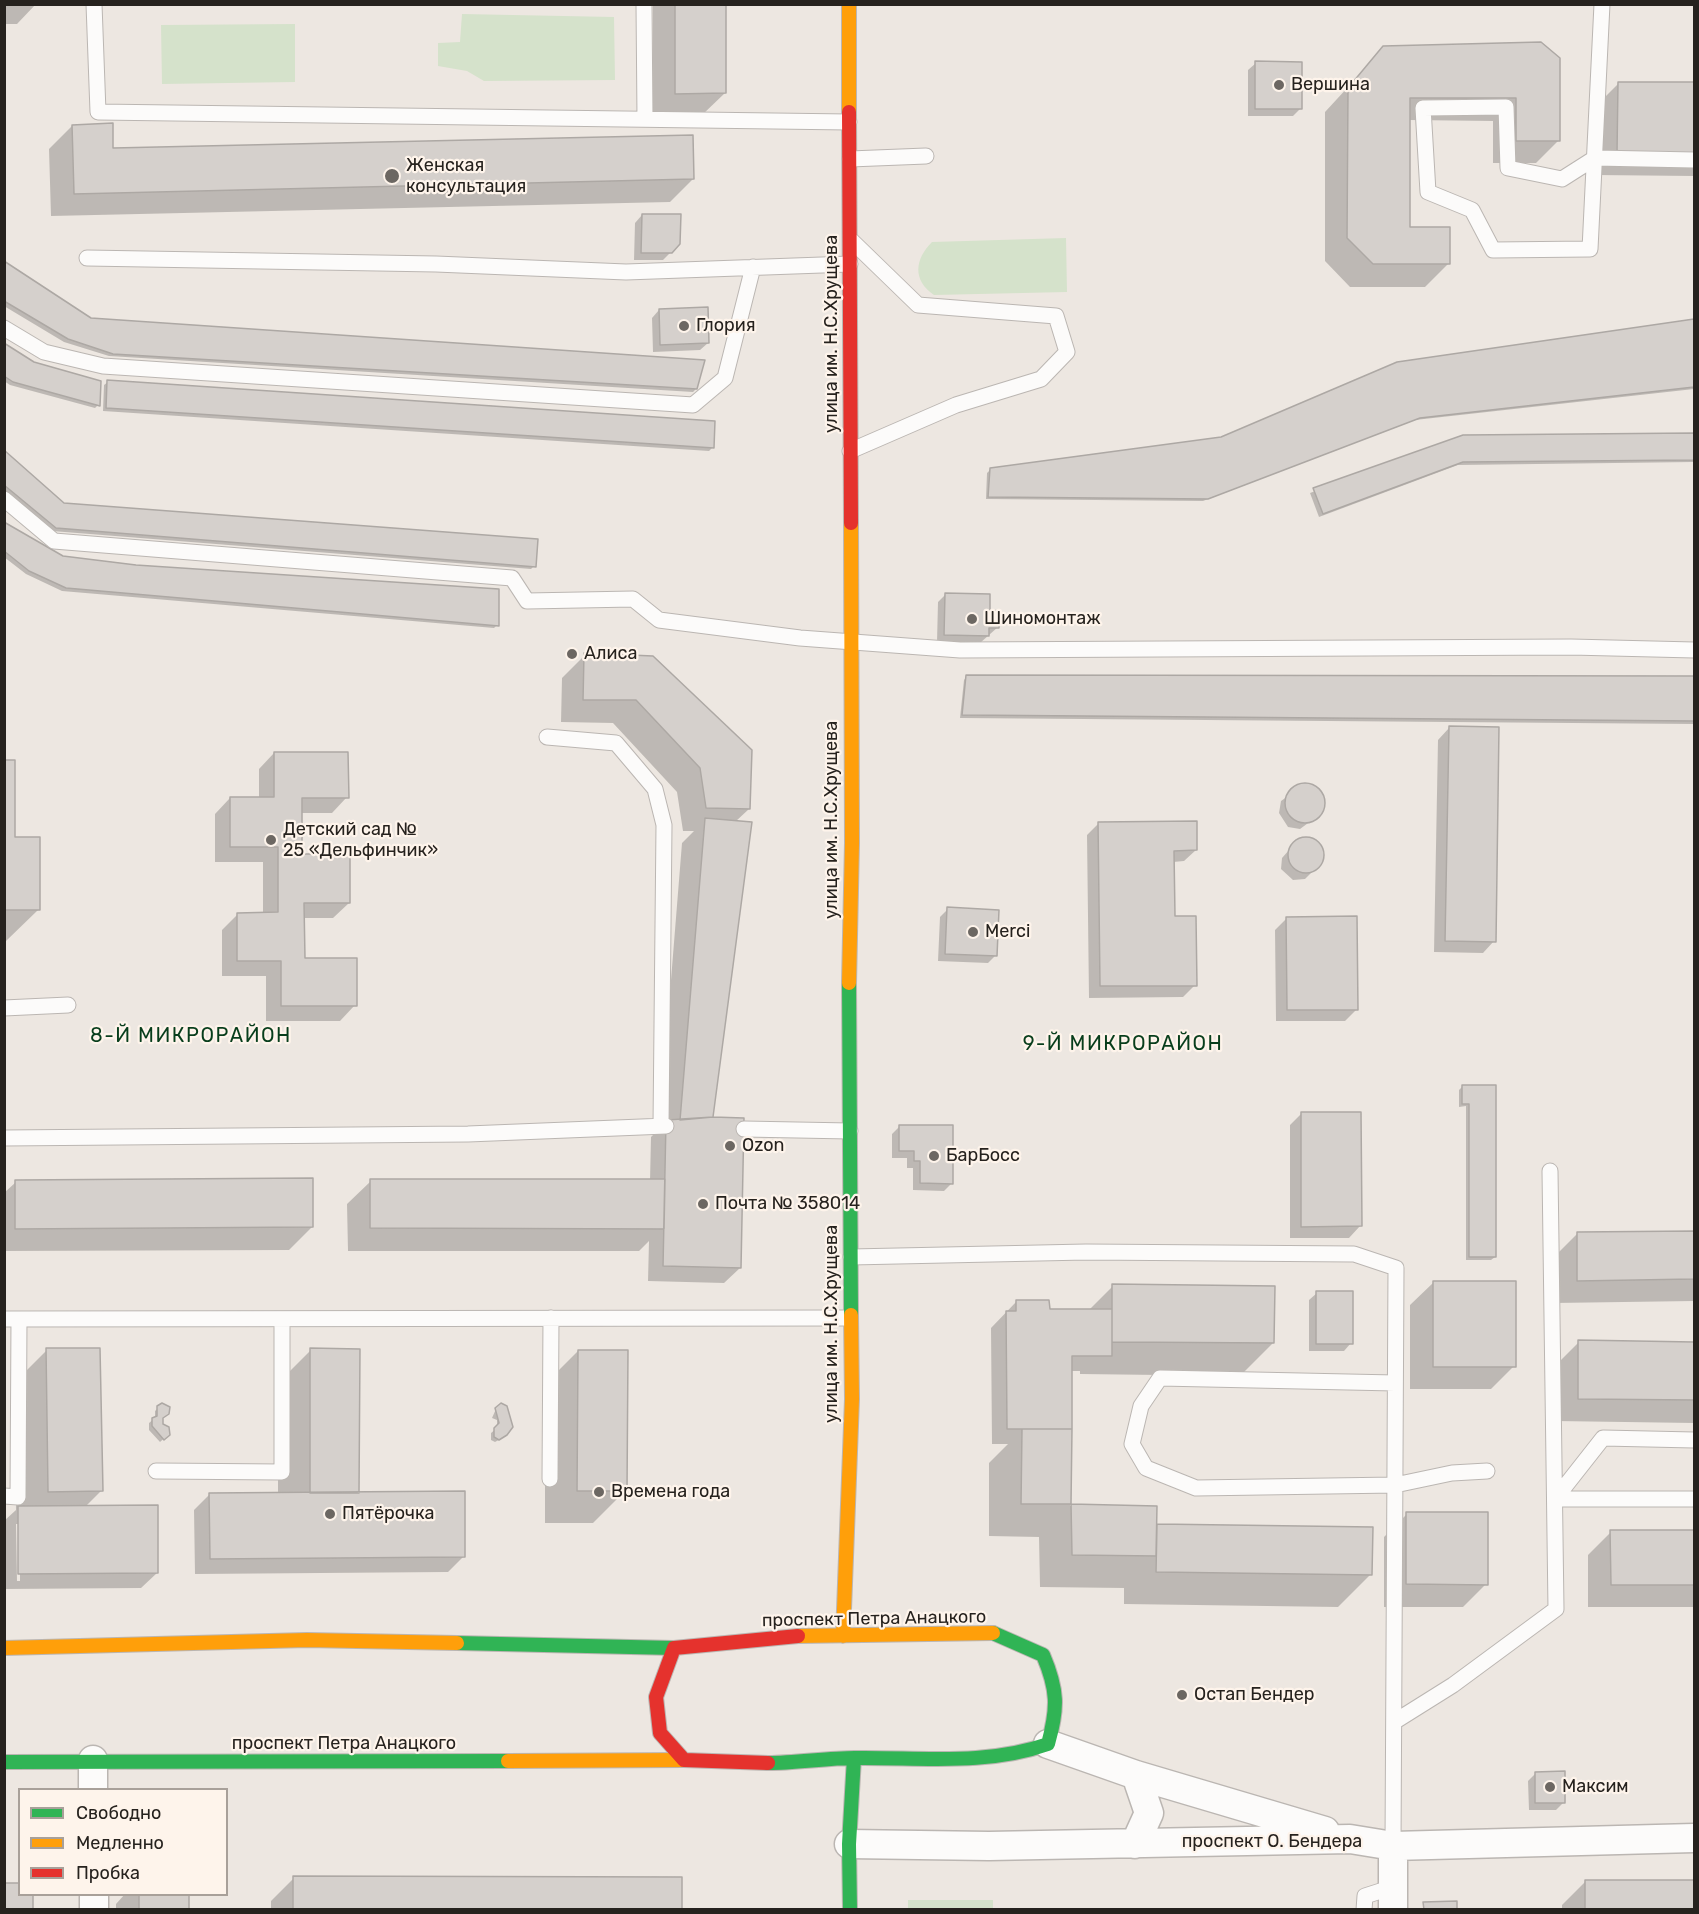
<!DOCTYPE html>
<html>
<head>
<meta charset="utf-8">
<style>
  body { margin:0 }
  #map { position:relative; width:1699px; height:1914px; overflow:hidden; background:#ede7e1; font-family:Rubik,sans-serif }
  canvas { display:block }
  .frame { position:absolute; inset:0; border:6px solid #26221e; pointer-events:none }
  .legend { position:absolute; left:18px; top:1788px; width:210px; height:108px; box-sizing:border-box; background:#fef4eb; border:2px solid #a8a099; margin:0; padding:8px 10px; list-style:none; font-size:18px; color:#26221e }
  .legend li { display:flex; align-items:center; gap:12px; height:30px }
  .legend b { width:30px; border:2px solid #a8a099 }
</style>
</head>
<body>
<div id="map">
<canvas width="1699" height="1914"></canvas>
<div class="frame"></div>
<ul class="legend">
<li><b style="height:8px;background:#30b455"></b>Свободно</li>
<li><b style="height:8px;background:#ff9f0a"></b>Медленно</li>
<li><b style="height:8px;background:#e5322d"></b>Пробка</li>
</ul>
</div>
<script>
const context = document.querySelector('canvas').getContext('2d');
context.lineJoin = 'round';
function fill(path, color) { context.fillStyle = color; context.fill(path, 'evenodd'); }
function strokePath(path, color, width, dash) { context.strokeStyle = color; context.lineWidth = width; context.lineCap = dash ? 'butt' : 'round'; context.setLineDash(dash || []); context.stroke(path); }
function drawText(font, color, halo, rows, align = 'center') {
  context.font = font + ' Rubik,sans-serif'; context.lineWidth = 4.5; context.setLineDash([]); context.textBaseline = 'middle'; context.strokeStyle = halo; context.fillStyle = color; for (const [text, x, y, turn = 0] of rows) {
    context.save(); context.translate(x, y); context.rotate((+turn || 0) * Math.PI / 180); context.textAlign = isNaN(turn) ? turn : align; if (halo) context.strokeText(text, 0, 0); context.fillText(text, 0, 0); context.restore();
  }
}
fill(new Path2D(`
  M462 14 614 17 615 80 484 81 467 71 438 66V43L460 42Z
  M295 24V82L162 84 161 25Z
  M1066 238 1067 292 934 295C912 280 915 259 932 242Z
  M908 1900H993V1909H908Z`), '#d5e2cb');
fill(new Path2D(`
  M4 4H36L17 24H4Z
  M653 4H724L725 93 701 116H653Z
  M1540 44 1559 140 1536 163H1493V121L1409 120V229L1448 264 1425 287H1350L1325 261V112L1384 48Z
  M1256 63 1301 108 1293 116H1248V70Z
  M1619 83 1694 84V176L1595 175 1596 106Z
  M72 126 112 150 693 179 670 202 51 216 49 149Z
  M642 215 671 252 663 260H634L635 223Z
  M4 263 90 320 696 389 693 392 109 356 64 342 4 306Z
  M659 310 708 343 700 350 653 352 652 318Z
  M1694 321V389L1415 420 1203 501 986 499 987 473 990 470 1222 439 1397 363Z
  M4 345 98 405 95 408 10 385 4 381Z
  M108 382 712 448 709 451 103 411 104 385Z
  M1694 435V462L1458 465 1319 517 1310 493 1463 437Z
  M4 453 63 505 534 566 531 569 52 531 4 491Z
  M4 524 62 557 497 625 494 628 62 591 26 574 4 557Z
  M945 595 989 612 998 627 980 643 937 642 938 602Z
  M585 655 652 658 749 809 735 822 712 1116 740 1268 724 1283 648 1281 649 1241 639 1251H348L347 1204 371 1181H650L651 1137 659 1129 682 843 694 831H683L677 792 613 723 561 722 562 678Z
  M967 676 1694 678V724L960 718 964 680Z
  M1449 728 1494 941 1483 953 1434 952 1438 740Z
  M274 753 347 797 332 813H300V855L349 903 333 918H303V960L355 1005 340 1021H266V976H222V930L238 914H263V862H215V814L230 798H259V769Z
  M4 761 13 839 38 910 5 942Z
  M1305 784 1316 788 1323 798 1319 815 1300 829 1288 827 1279 813 1281 801Z
  M1099 823 1196 850 1184 861 1173 862V918L1195 985 1183 997 1089 998 1087 835Z
  M1307 838 1320 847 1321 863 1305 879 1293 880 1281 869 1282 858 1297 841Z
  M948 909 996 955 988 963 938 961 940 917Z
  M1287 918 1357 1009 1345 1021H1276L1275 930Z
  M1463 1086H1495V1257L1491 1260H1466V1106L1459 1107V1090Z
  M1302 1113 1360 1226 1349 1238H1290V1125Z
  M899 1127 952 1183 944 1191 913 1190V1168H907V1158H892V1134Z
  M16 1182 312 1227 289 1250 4 1251V1193Z
  M1694 1233V1301L1554 1303V1257L1577 1234Z
  M1434 1282 1514 1366 1491 1389H1410V1305Z
  M1113 1286 1273 1343 1240 1376 1080 1374V1371H1070V1506L1155 1508V1525L1372 1529 1371 1574 1338 1607 1124 1604V1588L1040 1587 1039 1537 989 1536V1463L1008 1444H992L991 1328 1016 1302 1048 1310H1089Z
  M1317 1293 1351 1343 1344 1351H1309V1300Z
  M1579 1342 1694 1343V1423L1555 1421 1556 1365Z
  M47 1350 101 1491 85 1507 157 1573 141 1588 4 1589V1521L16 1510 14 1383ZM16 1524H20V1581H17Z
  M311 1350 358 1493 463 1557 448 1572 195 1574 194 1510 210 1494H278V1383Z
  M578 1351 625 1491 593 1523H545V1384Z
  M158 1408 168 1414 162 1419V1425L169 1434 160 1442 149 1430V1423L155 1418V1411Z
  M496 1409 511 1421 512 1426 502 1438 495 1442 491 1440V1433L497 1428V1420L492 1418Z
  M1407 1514 1486 1584 1463 1607H1384V1537Z
  M1694 1531V1607H1588V1555L1611 1532Z
  M1536 1773 1564 1802 1556 1810H1529L1528 1781Z
  M294 1878 681 1910H271V1901Z
  M1694 1881V1910H1562V1905L1585 1882Z
  M125 1894H188V1910H116V1904Z`), '#0003');
const building = new Path2D(`
  M675 4H726V93L675 94Z
  M1541 42 1560 58V141H1516V98H1410V227H1450V264H1373L1347 238 1348 88 1383 46Z
  M1255 61 1302 62V109H1255Z
  M1618 82H1694V153L1617 152Z
  M113 123V148L693 135 694 179 74 194 72 125Z
  M642 214H681L680 244 672 253H641Z
  M4 261 91 318 705 360 697 389 113 354 68 339 4 301Z
  M708 307 709 343 660 345 659 309Z
  M1694 319V387L1420 418 1208 499 988 497 990 468 1221 437 1397 362Z
  M4 343 34 362 101 381 100 406 13 382 4 376Z
  M107 380 715 421 714 448 106 408Z
  M1694 433V460L1463 462 1323 514 1313 488 1463 435Z
  M4 450 64 503 538 539 536 567 56 528 4 485Z
  M4 522 63 556 136 565 499 589V626L66 588 29 571 4 551Z
  M945 593 990 594V610L1000 611 999 628H989V636L944 635Z
  M584 653 653 656 752 750 750 809 706 808 700 768 636 700H583Z
  M966 675 1694 676V721L962 715Z
  M1449 726 1499 727 1496 942 1445 941Z
  M274 752H348L349 798H302V854H350V903H304L305 958H357V1006H281V961H237V913L278 912V847H230V797H274Z
  M4 760H15V837H40V910H4Z
  M1285 803a20 20 0 1 1 40 0a20 20 0 1 1-40 0Z
  M705 818 752 822 713 1117 680 1120Z
  M1197 821V850L1174 851 1175 916H1196L1197 986H1100L1098 822Z
  M1288 855a18 18 0 1 1 36 0a18 18 0 1 1-36 0Z
  M947 907 999 910 997 956 945 954Z
  M1357 916 1358 1010H1287L1286 917Z
  M1462 1085H1496V1257H1469V1104H1462Z
  M1301 1112H1361L1362 1226 1301 1227Z
  M713 1117 744 1118 741 1268 663 1266 666 1120Z
  M899 1125H953V1184L920 1183V1161H914V1151H899Z
  M313 1178V1227L15 1229V1180Z
  M370 1179H665L664 1229 370 1228Z
  M1694 1231V1279L1577 1281V1232Z
  M1433 1281H1516V1367H1433Z
  M1112 1284 1275 1286 1274 1343 1112 1342Z
  M1316 1291H1353V1344H1316Z
  M1016 1300H1049L1050 1309H1112V1356H1072V1429H1007L1006 1311H1016Z
  M1578 1340 1694 1342V1400L1578 1399Z
  M46 1348H100L103 1491 48 1492Z
  M310 1348 360 1349 359 1493H310Z
  M578 1350H628L627 1491H577Z
  M162 1403 170 1407 169 1414 163 1418V1424L169 1427 170 1435 164 1440 152 1426V1418L157 1416V1406Z
  M501 1403 507 1406 513 1427 507 1435 499 1440 494 1437V1428L499 1423 495 1408Z
  M1022 1429H1072L1071 1504H1021Z
  M465 1491V1557L210 1559 209 1493Z
  M1071 1504 1157 1506 1156 1556 1072 1555Z
  M158 1505V1573L18 1574V1506Z
  M1406 1512H1488V1585L1406 1584Z
  M1157 1524 1373 1527 1372 1575 1156 1572Z
  M1610 1530H1694V1585H1611Z
  M1565 1771V1803H1535V1772Z
  M293 1876 682 1877V1910H293Z
  M1585 1880H1694V1910H1585Z
  M4 1883H20V1894H33V1910H4Z
  M139 1894H189V1910H139Z
  M1457 1901V1910H1424L1423 1902Z`);
fill(building, '#d5d0cc');
strokePath(building, '#ada8a4', 1.5);
const lane = new Path2D(`
  M94 4 98 112 849 122
  M644 4 645 119
  M1602 4 1590 249 1493 250 1472 210 1428 192 1423 108 1506 107 1508 168 1562 179 1595 158 1694 160
  M850 159 926 156
  M87 258 436 264 626 272 850 264
  M4 328 44 352 103 366 693 405 725 378 753 267
  M850 451 956 405 1041 379 1067 352 1056 316 918 305 852 241
  M4 499 54 541 512 578 527 601 633 599 659 620 800 638 960 650 1571 647 1694 650
  M547 737 616 743 655 789 664 825 661 1125
  M4 1008 68 1005
  M744 1129 850 1131
  M4 1138 468 1134 666 1126
  M851 1257 1086 1252 1354 1254 1396 1268 1393 1846
  M4 1319 850 1318
  M1395 1383 1160 1378 1141 1406 1132 1444 1146 1468 1196 1488 1395 1485 1452 1473 1487 1471
  M1694 1440 1603 1438 1555 1499H1694
  M156 1471 282 1472V1319
  M550 1479 551 1318
  M4 1496 18 1497 19 1319
  M1394 1722 1453 1685 1556 1609 1550 1171
  M1364 1910 1365 1896 1393 1887`);
const street = new Path2D(`
  M1048 1744 1136 1775 1325 1831
  M93 1760V1790
  M849 1844 989 1846 1350 1839 1393 1846 1694 1838
  M1135 1844 1149 1813 1136 1775
  M94 1894V1910
  M1393 1910V1846`);
const fast = new Path2D(`
  M849 983 851 1315
  M457 1643 674 1648
  M4 1762 508 1761
  M768 1763C797 1763 826 1758 855 1758 920 1757 986 1766 1048 1744 1058 1708 1058 1690 1043 1655L993 1633
  M850 1910 849 1844 854 1758`);
const slow = new Path2D(`
  M849 4V112
  M849 983 852 843 851 523
  M798 1636 993 1633
  M843 1636 852 1399 851 1315
  M4 1648 307 1640 457 1643
  M508 1761 684 1760`);
const jam = new Path2D(`
  M849 112 851 523
  M768 1763 684 1760 660 1733 656 1697 674 1648 798 1636`);
strokePath(lane, '#bbb6b2', 17);
strokePath(street, '#bbb6b2', 31);
strokePath(fast, '#bbb6b2', 16);
strokePath(slow, '#bbb6b2', 16);
strokePath(jam, '#bbb6b2', 16);
strokePath(lane, '#fcfbfa', 15);
strokePath(street, '#fcfbfa', 28);
strokePath(fast, '#30b455', 14);
strokePath(slow, '#ff9f0a', 14);
strokePath(jam, '#e5322d', 14);
for (const [x, y, r, color] of [
  [1279,85,6,"#6c6762"],
  [392,176,8,"#6c6762"],
  [684,326,6,"#6c6762"],
  [972,619,6,"#6c6762"],
  [572,654,6,"#6c6762"],
  [271,840,6,"#6c6762"],
  [973,932,6,"#6c6762"],
  [730,1146,6,"#6c6762"],
  [934,1156,6,"#6c6762"],
  [703,1204,6,"#6c6762"],
  [599,1492,6,"#6c6762"],
  [330,1514,6,"#6c6762"],
  [1182,1695,6,"#6c6762"],
  [1550,1787,6,"#6c6762"]
]) { const dot = new Path2D(); dot.arc(x, y, r, 0, 2 * Math.PI); context.fillStyle = color; context.fill(dot); strokePath(dot, '#fef4eb', 2); }
drawText('18px', '#26221e', '#fef4eb', [
  ["Вершина",1291,85],
  ["Женская",406,166],
  ["консультация",406,187],
  ["Глория",696,326],
  ["Шиномонтаж",984,619],
  ["Алиса",584,654],
  ["Детский сад №",283,830],
  ["25 «Дельфинчик»",283,851],
  ["Merci",985,932],
  ["Ozon",742,1146],
  ["БарБосс",946,1156],
  ["Почта № 358014",715,1204],
  ["Времена года",611,1492],
  ["Пятёрочка",342,1514],
  ["Остап Бендер",1194,1695],
  ["Максим",1562,1787]
], 'left');
drawText('18px', '#26221e', '#fef4eb', [
  ["улица им. Н.С.Хрущева",832,334,-90],
  ["улица им. Н.С.Хрущева",832,820,-90],
  ["улица им. Н.С.Хрущева",832,1324,-90],
  ["проспект Петра Анацкого",874,1619,-1],
  ["проспект Петра Анацкого",344,1744],
  ["проспект О. Бендера",1272,1842]
]);
context.letterSpacing = '1.5px';
drawText('20px', '#083e1c', '#fef4eb', [
  ["8-Й МИКРОРАЙОН",191,1036],
  ["9-Й МИКРОРАЙОН",1123,1044]
]);
context.letterSpacing = '0px';
</script>
</body>
</html>
